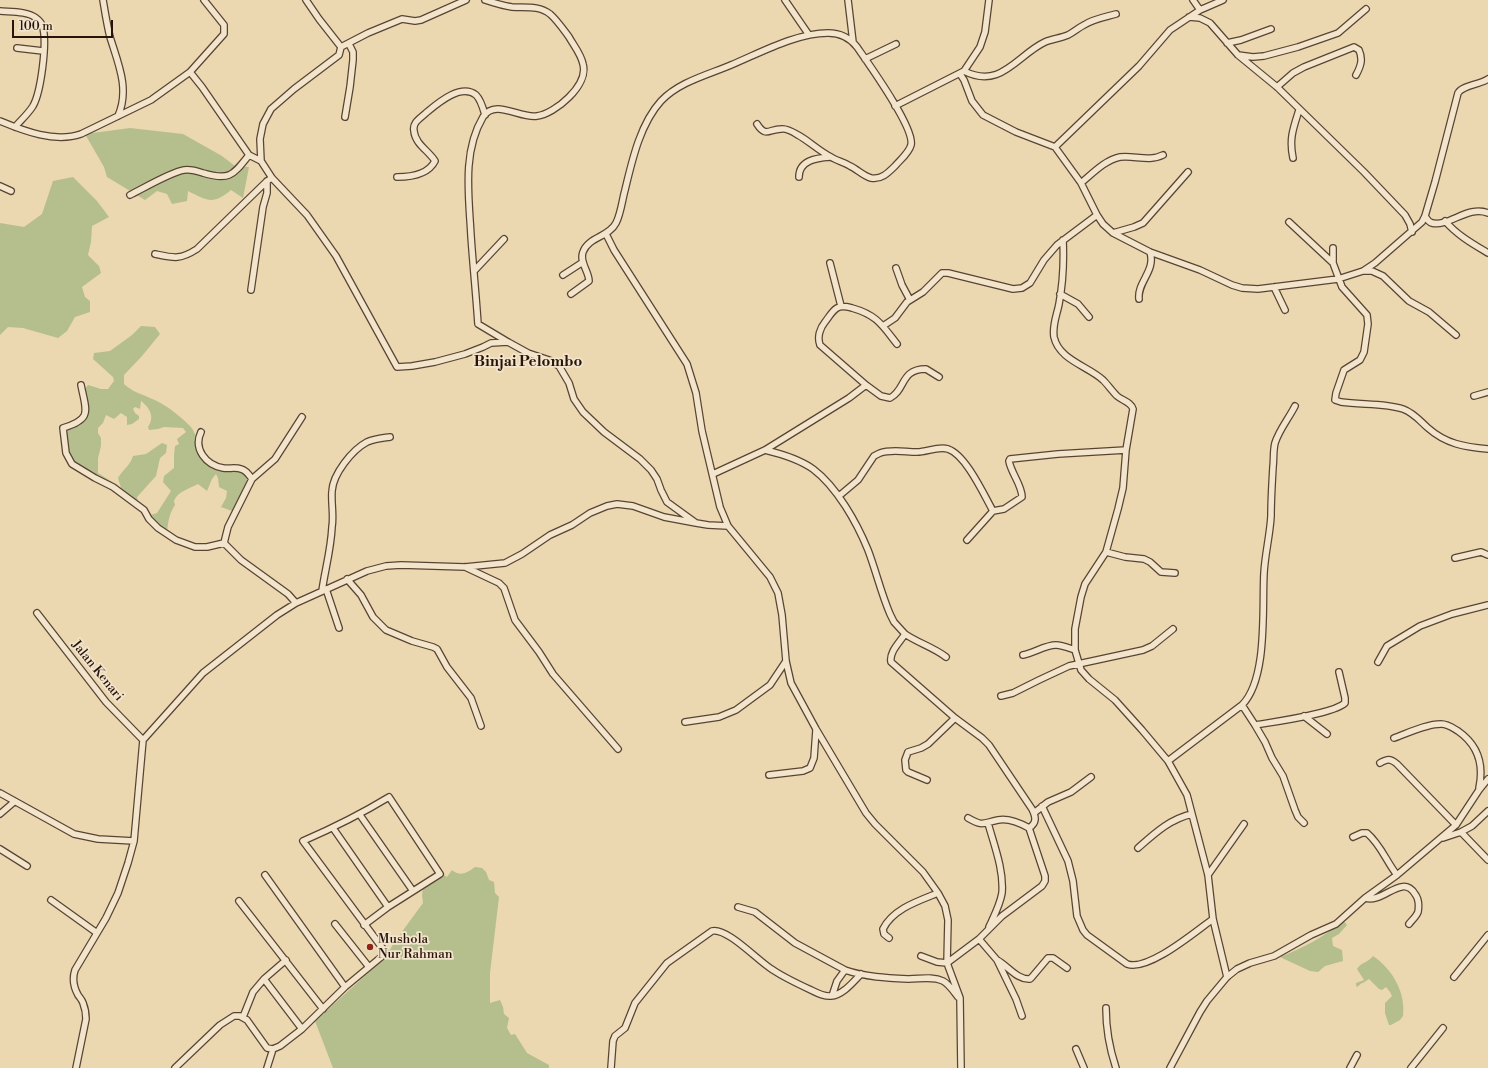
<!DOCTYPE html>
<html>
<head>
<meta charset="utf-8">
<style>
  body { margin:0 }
  #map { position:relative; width:1488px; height:1068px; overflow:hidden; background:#ebd7b0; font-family:"Libre Bodoni",serif }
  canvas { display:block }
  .scale { position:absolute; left:12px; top:20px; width:101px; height:18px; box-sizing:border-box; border:2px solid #28130a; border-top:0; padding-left:5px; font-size:12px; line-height:14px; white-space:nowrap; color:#28130a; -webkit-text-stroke:3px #f2e5cc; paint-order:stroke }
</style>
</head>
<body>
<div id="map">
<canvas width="1488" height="1068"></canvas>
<div class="scale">100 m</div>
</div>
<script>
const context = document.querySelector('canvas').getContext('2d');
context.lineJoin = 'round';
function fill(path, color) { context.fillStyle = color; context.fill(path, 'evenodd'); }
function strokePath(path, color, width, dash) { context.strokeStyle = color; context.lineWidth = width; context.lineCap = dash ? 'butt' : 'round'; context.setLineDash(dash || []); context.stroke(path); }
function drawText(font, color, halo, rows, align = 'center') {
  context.font = font + ' "Libre Bodoni",serif'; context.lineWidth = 3.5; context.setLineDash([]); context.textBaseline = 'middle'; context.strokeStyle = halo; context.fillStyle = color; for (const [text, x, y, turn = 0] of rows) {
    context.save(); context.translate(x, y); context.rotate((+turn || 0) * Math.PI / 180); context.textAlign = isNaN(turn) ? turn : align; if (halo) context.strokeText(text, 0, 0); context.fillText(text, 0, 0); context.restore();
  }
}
fill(new Path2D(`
  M130 128 183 134 222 156 235 166 249 167 243 198 231 190C213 205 208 201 188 191L187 201 172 204 167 194 157 191 145 200 107 177 104 167 85 134Z
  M73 177 97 201 109 217 92 226 91 242 88 255 99 266 101 273 82 287 85 297 90 301V312L75 317 67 331 58 338 23 328 8 327 0 335V223L24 227 42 214 53 181Z
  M141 326 155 327 160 334 142 356 124 375V384C133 392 139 393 150 398 164 403 179 415 190 426 200 436 196 458 209 466 219 473 229 468 239 470 258 474 237 503 232 511L221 507 226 498 227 491 219 487 218 478 216 474 212 479 207 491 198 484C189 489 178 491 174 501L175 505C169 514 168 522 167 533L153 520 151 515 157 513 171 491 163 482 164 476 174 468V455L175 446 179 444 177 439 186 432 183 428 164 427 158 429 149 430 148 427C155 417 150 408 141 401L140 409 135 407 133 409 135 413 139 416V419L132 424 127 425V417L121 413 114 419 106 415 103 423 98 428V433L101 438V446L98 458V473L117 485C106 484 74 466 69 456 66 450 67 441 66 434 71 425 84 426 88 417L84 390 88 385 101 389H108L114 381 113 377 93 359 94 353 110 351 132 335Z
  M162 443 167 445 166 453 160 458 156 476 137 497 138 502 119 490 121 488 118 478C123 469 130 466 133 456L146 454Z
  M475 867 482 868 486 872 489 880 494 882 495 893 499 897 490 973V1003L500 1000 503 1007 504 1014 509 1018 507 1028 511 1035 515 1034 527 1053 549 1065V1068H333L315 1021 387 956 393 944 423 903 422 895 423 889 444 875 447 877 452 870C460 877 467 873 475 867Z
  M1343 920 1347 925 1339 934 1332 938 1333 946 1342 950 1343 961 1325 966 1318 972 1310 971 1280 957C1303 948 1325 937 1343 920Z
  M1373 956C1392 969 1406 992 1403 1016L1400 1020 1391 1025H1389L1385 1013V1003L1392 996 1390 992 1386 987 1382 990 1379 989 1369 979 1363 983H1362L1357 987 1356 985V983L1364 980 1357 969C1360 963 1369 962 1373 956Z`), '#b5bf8d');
const minor = new Path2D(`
  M103 0C105 12 107 25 110 37 118 63 130 89 118 116
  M485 0C494 3 503 6 512 7 524 8 539 5 550 14 557 20 563 29 569 37 574 46 581 54 583 64 589 85 555 114 537 116 520 119 495 98 483 117 462 152 469 197 471 236 473 265 476 294 478 324L508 342 528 353 549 360 559 366 569 383 574 399 583 412 604 432 640 459 651 470 657 479 661 490 667 502 696 523 708 525 728 526
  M785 0 809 35
  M848 0 853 42
  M1193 0 1200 10
  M0 11C11 12 27 11 36 18 39 20 42 24 43 28 47 44 41 92 33 106 28 114 21 120 15 127
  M1189 17 1200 18 1210 23 1238 55 1277 87 1364 172 1405 215 1410 224 1412 232
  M1227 43 1241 40 1271 29
  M341 47 368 33 402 19 415 21 421 20 466 0
  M17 48 43 51
  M1238 55 1253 57 1264 56 1298 47 1338 33 1366 9
  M865 59 896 44
  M964 71C1001 90 1017 55 1045 42 1052 39 1061 38 1068 35 1074 32 1078 28 1084 25 1093 19 1105 17 1116 14
  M190 72 202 87 249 155 261 161 272 178 307 215 336 256 397 367 412 366 435 362 465 354 483 347 491 343 508 342
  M1277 87 1293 73 1304 67 1354 47 1359 50C1363 59 1361 66 1356 75
  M895 106 964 71 980 47 985 32 989 0
  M345 117 350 87 353 60V52L349 44
  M0 121C24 131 55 143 81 134L151 100 190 72 224 34V25L204 0
  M1055 147 1139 66 1170 30 1200 10 1223 0
  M1293 158C1289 139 1293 129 1299 110
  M261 161 260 139 263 124 271 109 294 89 339 55 341 47 319 19 306 0
  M397 177C411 177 428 175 435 161 429 151 415 144 414 131 412 122 421 118 427 112 438 103 461 83 476 95 481 100 483 108 485 115
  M799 177C799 160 817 158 830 157
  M1081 183C1092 174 1105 160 1120 157 1134 155 1149 162 1163 155
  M0 186 11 191
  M130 195C144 188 171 172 184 170 191 169 197 171 203 173 230 181 233 175 249 155
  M1097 215 1103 224 1113 233 1150 252 1200 270 1232 285 1242 288 1258 289 1338 279 1363 271 1375 263 1422 222 1425 216 1435 182 1458 93C1463 85 1479 85 1488 79
  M1425 216C1427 219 1428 222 1432 223 1449 227 1468 205 1488 213
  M1445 221C1457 235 1473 244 1488 253
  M1289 222 1333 263 1342 287 1367 315 1368 324 1364 352 1360 360 1344 370 1336 393 1335 400 1341 402C1361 405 1385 403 1403 409 1414 413 1420 421 1428 428 1446 444 1465 447 1488 449
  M1113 233 1134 227 1143 223 1188 172
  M606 234 614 250 687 364 696 393 702 431 720 507 728 526 770 577 778 593 782 615 786 661 791 683 816 729 866 813 875 824 923 872 938 893 945 906 948 920 947 963 960 998 961 1068
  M1063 240C1064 262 1063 283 1059 304 1057 315 1052 325 1054 337 1059 360 1088 366 1103 380 1108 385 1112 391 1117 396 1123 401 1131 402 1133 409L1126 450 1123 488 1118 509 1106 552 1085 584 1081 597 1075 629V650L1081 670 1089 679 1115 700 1142 730 1168 761 1187 795 1208 875 1213 919 1227 977
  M155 254C174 258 180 260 197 249L267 181 272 178
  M830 263 841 306
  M1333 263V248
  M896 268 902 285 910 300
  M474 271 504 239
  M1363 271H1372L1383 276 1409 301 1429 312 1456 335
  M563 275 583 262
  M1274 287 1285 310
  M251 290 263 207 267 193V181
  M571 294 589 281C589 271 579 262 583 252 588 237 609 237 616 223 621 213 622 201 625 190 632 161 640 124 661 101 679 82 707 75 731 65 760 53 796 33 828 33 840 33 850 38 857 47 868 63 915 128 911 145 909 153 900 160 895 166 888 173 881 180 871 178 863 176 857 169 850 166 844 162 837 161 831 157 819 151 809 141 798 135 793 132 787 128 781 129 769 129 766 138 757 124
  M1060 294 1078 304 1089 317
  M1139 299C1137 282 1156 271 1150 252
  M883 326 895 318 907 302 923 292 942 273H948L1013 289 1022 288 1030 283 1044 260 1057 245 1097 215 1081 183 1055 147 1016 132 983 115 972 101 964 80 960 74
  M81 385C86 411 93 419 63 428L66 453 72 464 95 478 113 487 144 510 149 519 158 528 176 540 195 547H207L224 543
  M866 385 820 345C817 337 820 328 825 322 829 317 832 311 837 308 842 305 848 307 852 308 877 315 882 325 897 344
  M1474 396 1488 392
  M201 432C193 449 206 465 223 468 228 469 236 467 241 469 246 470 250 476 252 479L228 527 224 543 241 560 288 594 296 603
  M765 450C782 454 799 459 813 469 837 487 857 523 868 550 876 571 881 593 890 614L894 622 905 634C900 642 889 652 891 662L955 718 982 738 989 745 1032 809C1036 817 1037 823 1029 828
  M713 474 765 450 849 398 866 385 881 396 890 398C906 390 900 369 926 369L939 377
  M252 479 275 459 302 417
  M839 496 858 480 874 456 880 453C891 449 905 452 917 452 927 452 938 446 948 449 966 455 984 495 993 511L967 540
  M993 511 1004 509 1022 497C1022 485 1011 473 1009 461L1010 459 1058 454 1126 450
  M1106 552 1125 557 1144 559 1150 562 1161 572 1175 573
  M1455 558 1481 552 1488 555
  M465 567 499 583 504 588 515 620 539 652 553 674 618 749
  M347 579 361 595 373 617 386 630 412 641 433 647 437 649 447 667 471 698 481 726
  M326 589 339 628
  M322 591C325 570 331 549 332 527 334 515 331 503 332 491 333 474 352 450 367 442 374 439 383 438 390 437
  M37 613 106 702 143 740
  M905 634C918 643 933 647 946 657
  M1023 655C1034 653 1045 645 1056 645 1062 645 1069 648 1075 650
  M1378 662 1387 646 1420 626 1452 614 1488 605
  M1001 696 1013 693 1039 680 1069 666 1143 650 1152 646 1173 629
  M1242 705C1268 679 1262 608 1264 573 1265 554 1270 535 1271 516 1271 500 1272 484 1273 467 1274 459 1273 451 1275 443 1279 430 1289 418 1295 406
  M1304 716 1327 734
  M685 722 719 717 736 710 770 685 786 661
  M1255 725 1265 742 1272 758 1283 776 1295 810 1298 817 1304 823
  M1394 738C1408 733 1426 724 1441 724 1448 724 1453 728 1458 731 1478 745 1484 765 1479 788
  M1168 761 1242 705 1255 725C1273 722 1333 714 1345 703V698L1339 672
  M1380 763C1387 759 1390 758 1397 764L1456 825
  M769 775 803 771 810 768 814 758 816 730
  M927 780 908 772 906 770 905 760 908 752 921 748 928 744 955 718
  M0 793 74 834 98 839 134 841
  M1042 806 1068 861 1073 881 1077 916 1083 930 1087 935 1127 964C1148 972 1196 931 1213 919
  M1034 813 1048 802 1071 792 1091 777
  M0 814 14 802
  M360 815 413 891
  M988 823C994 845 1004 870 1002 893 1000 905 994 916 989 927
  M333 828 388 907
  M1461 832 1472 826 1488 811
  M1353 837 1362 833H1367C1381 845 1386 861 1397 875
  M1443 838 1461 832 1488 860
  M1138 848C1155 833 1170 819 1192 814
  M0 849 27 866
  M265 875 345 987
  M1208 875 1244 824
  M1365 898C1383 904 1402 873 1415 894 1419 899 1419 906 1418 912 1416 917 1412 920 1409 924
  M51 900 97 933
  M239 901 323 1009
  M738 907 755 912 795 943 845 970C865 977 888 978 909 979 920 979 933 976 943 981 949 984 954 992 958 997
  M335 924 369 967
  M889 938 884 934 883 929C893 909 918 901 938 893
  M979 939 997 960 1016 999 1022 1016
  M921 956 937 962 947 963 979 939 1002 916 1042 886 1045 881V876L1029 828C1020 823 1008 818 998 820 982 823 984 827 968 818
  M286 960 264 979 302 1029
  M997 960C1008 966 1017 980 1030 979L1032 977 1048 958H1053L1067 968
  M1454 977 1488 935
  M832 996 837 981 845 970
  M1106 1008C1106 1030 1109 1047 1116 1068
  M243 1017 253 992 264 979
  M1076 1049 1084 1068
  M76 1068 86 1019C86 1013 85 1008 83 1003 82 1000 80 998 78 995 73 986 72 979 75 970L106 918 118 893 128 863 134 841 143 740 203 673 277 615 296 603 367 571 386 566 401 565 465 567 505 563 522 554 550 535 572 525 590 513 607 506 617 504 633 506 664 517 696 523
  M175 1068 220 1025 234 1016H240L247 1020 267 1048 273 1049 280 1046 302 1029 345 987 386 953 303 841C333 828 361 814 389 797L440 874 388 907 364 925
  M267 1068 273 1049
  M611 1068 613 1041 615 1036 625 1028 635 1003 667 963 712 931C727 927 759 962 773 970 785 978 798 984 811 990 817 993 824 997 831 996 843 995 853 982 861 974
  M1170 1068 1200 1012 1207 1001 1227 977 1237 969 1250 963 1274 956 1311 935 1336 924 1365 898 1397 875 1456 825 1479 790 1488 779
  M1350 1068 1357 1055
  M1411 1068 1443 1028`);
strokePath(minor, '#594434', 8);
strokePath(minor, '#f2e5cc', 5.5);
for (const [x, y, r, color] of [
  [370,947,4,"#8f2418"]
]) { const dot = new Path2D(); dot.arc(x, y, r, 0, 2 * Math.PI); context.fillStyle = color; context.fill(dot); strokePath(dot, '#f2e5cc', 1.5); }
drawText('13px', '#28130a', '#f2e5cc', [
  ["Jalan Kenari",97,671,51]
]);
drawText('13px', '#28130a', '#f2e5cc', [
  ["Mushola",378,940],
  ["Nur Rahman",378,955]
], 'left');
drawText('bold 15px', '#28130a', '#f2e5cc', [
  ["Binjai Pelombo",528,362]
]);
</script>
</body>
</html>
